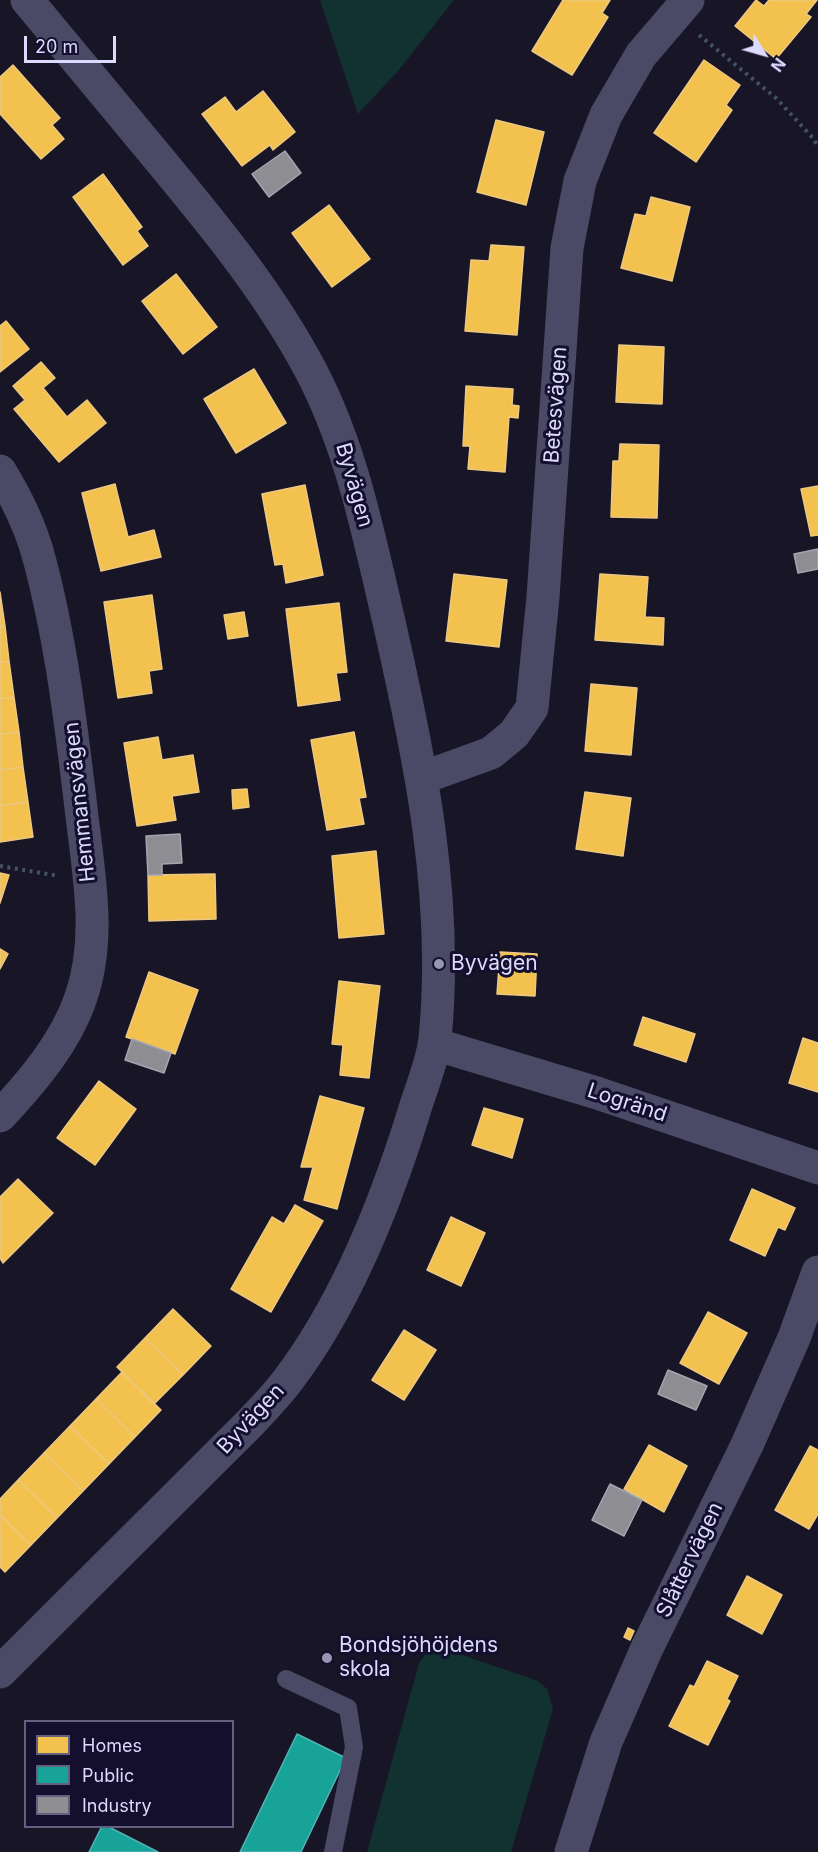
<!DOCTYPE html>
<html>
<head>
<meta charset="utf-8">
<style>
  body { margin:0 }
  #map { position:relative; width:818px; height:1852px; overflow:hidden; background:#181526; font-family:Inter,sans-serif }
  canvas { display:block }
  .legend { position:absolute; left:24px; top:1720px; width:210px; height:108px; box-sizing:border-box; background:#130f2c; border:2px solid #646080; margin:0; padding:8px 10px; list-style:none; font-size:18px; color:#dddaff }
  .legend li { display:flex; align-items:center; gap:12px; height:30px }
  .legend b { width:30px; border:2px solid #646080 }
  .north { position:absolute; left:734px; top:24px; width:60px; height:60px; -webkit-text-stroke:4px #130f2c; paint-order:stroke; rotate:127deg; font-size:16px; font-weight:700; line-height:24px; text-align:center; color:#dddaff }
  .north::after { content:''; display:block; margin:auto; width:21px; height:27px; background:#dddaff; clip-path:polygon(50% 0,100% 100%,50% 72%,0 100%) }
  .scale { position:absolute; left:24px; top:36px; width:92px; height:27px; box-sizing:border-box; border:3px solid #dddaff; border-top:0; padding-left:8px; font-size:18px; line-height:21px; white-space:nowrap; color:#dddaff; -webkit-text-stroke:4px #130f2c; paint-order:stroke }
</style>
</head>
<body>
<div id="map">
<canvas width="818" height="1852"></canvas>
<ul class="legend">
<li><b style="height:16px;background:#f2c14e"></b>Homes</li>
<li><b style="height:16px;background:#17a398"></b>Public</li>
<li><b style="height:16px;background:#8d8d92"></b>Industry</li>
</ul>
<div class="north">N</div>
<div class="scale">20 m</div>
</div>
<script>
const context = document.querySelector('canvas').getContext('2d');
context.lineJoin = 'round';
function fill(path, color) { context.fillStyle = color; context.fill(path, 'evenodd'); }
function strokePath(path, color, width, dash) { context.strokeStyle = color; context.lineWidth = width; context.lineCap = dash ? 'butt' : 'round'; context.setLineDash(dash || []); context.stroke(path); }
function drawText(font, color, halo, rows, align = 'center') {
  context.font = font + ' Inter,sans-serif'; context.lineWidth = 6; context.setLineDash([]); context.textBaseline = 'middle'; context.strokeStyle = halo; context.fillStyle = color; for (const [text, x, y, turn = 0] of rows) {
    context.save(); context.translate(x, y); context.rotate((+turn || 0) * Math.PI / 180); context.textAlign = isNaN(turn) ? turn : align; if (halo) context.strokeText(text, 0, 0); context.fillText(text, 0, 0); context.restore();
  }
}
fill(new Path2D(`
  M320 0H454L398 71 358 114Z
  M442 1648 538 1681 547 1689 553 1709 511 1852H367L419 1663 427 1652Z`), '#123232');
const homes = new Path2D(`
  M563 0H610L602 13 608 17 572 75 532 51Z
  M756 0 764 6 769 0H817L806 14 811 17 776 59 735 26Z
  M704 60 740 85 726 105 732 110 696 162 654 133Z
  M13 65 60 118 52 125 64 139 41 159 0 114V77Z
  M263 91 295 132 273 150 270 145 242 166 202 114 225 97 236 112Z
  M496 120 544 132 526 205 477 192Z
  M103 174 142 227 137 231 148 246 123 265 73 197Z
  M651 197 690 207 672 281 621 268 635 214 646 216Z
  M329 205 370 259 332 287 292 233Z
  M491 245 524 247 517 335 465 331 471 260 489 261Z
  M176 274 217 327 183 354 142 301Z
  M6 321 29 349 0 372V326Z
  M619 345 664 347 662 404 616 402Z
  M41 362 55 378 43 388 67 417 87 400 106 423 59 462 14 409 25 400 13 386Z
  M254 369 286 423 236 453 204 399Z
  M466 386 513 389 512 405 519 406 518 418 509 417 505 472 468 469 470 446H463Z
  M620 444 659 445 657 518 611 517 613 461H619Z
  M115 484 128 537 154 530 161 557 101 571 82 493Z
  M305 485 323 575 286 583 283 564 275 565 262 494Z
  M818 486V535L811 536 801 489Z
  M454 574 507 580 499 647 446 641Z
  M600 574 648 577 645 617 664 618 663 645 595 640Z
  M0 592 5 626 0 627Z
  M152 595 162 669 149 671 152 693 118 698 104 602Z
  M339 603 347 672 336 673 340 700 298 706 286 609Z
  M244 612 248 636 228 639 224 615Z
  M5 626 9 661 0 663V627Z
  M9 661 14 697 0 699V663Z
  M591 684 637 688 631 755 585 751Z
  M14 697 19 732 0 734V699Z
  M19 732 23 767 0 770V734Z
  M354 732 366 797 359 798 364 824 327 830 311 740Z
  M158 737 162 760 193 755 199 792 172 796 176 820 137 826 124 743Z
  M23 767 28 802 0 806V770Z
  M247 789 249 807 233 809 232 790Z
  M585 792 631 798 623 856 576 849Z
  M28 802 33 837 0 842V806Z
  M376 851 384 934 339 938 332 856Z
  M0 873 9 875 0 903Z
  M215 874 216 919 149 921 148 875Z
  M0 949 8 954 0 969Z
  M500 952 537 954 535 996 497 994Z
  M149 972 198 990 175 1054 126 1037Z
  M339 981 380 986 369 1078 340 1075 343 1045 332 1044Z
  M643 1017 695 1034 686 1062 634 1045Z
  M803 1038 818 1043V1092L789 1083Z
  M99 1081 136 1109 95 1165 57 1138Z
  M320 1096 364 1108 337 1209 304 1200 313 1167H301Z
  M484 1108 523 1119 512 1158 472 1145Z
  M18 1179 53 1213 3 1263 0 1258V1197Z
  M752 1189 795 1208 785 1230 778 1227 765 1256 730 1240Z
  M295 1205 323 1221 271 1312 231 1289 272 1217 284 1224Z
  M451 1217 485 1233 461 1286 427 1270Z
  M173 1309 211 1346 183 1375 145 1338Z
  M708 1312 747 1333 719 1384 680 1363Z
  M404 1330 436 1350 404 1400 372 1380Z
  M145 1338 183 1375 154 1404 117 1367Z
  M122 1372 161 1410 135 1437 96 1399Z
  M96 1399 135 1437 109 1464 70 1426Z
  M70 1426 109 1464 83 1491 44 1453Z
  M649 1445 687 1466 664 1512 624 1489Z
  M810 1446 818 1450V1514L809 1529 775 1510Z
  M44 1453 83 1491 57 1518 18 1480Z
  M18 1480 57 1518 31 1545 0 1515V1499Z
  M0 1515 31 1545 5 1572 0 1567Z
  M747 1576 782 1595 762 1634 727 1615Z
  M628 1628 634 1631 630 1640 624 1637Z
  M707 1661 738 1676 727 1699 730 1701 708 1745 669 1726 690 1685 694 1687Z`);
fill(homes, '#f2c14e');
strokePath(homes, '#ecc883', 1.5);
const public = new Path2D(`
  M297 1734 346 1758 301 1852H240Z
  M102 1826H107L158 1852H89Z`);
fill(public, '#17a398');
strokePath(public, '#52b4b7', 1.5);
const industry = new Path2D(`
  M285 151 301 173 269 197 252 174Z
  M818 549V569L798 573 794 554Z
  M180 834 182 863 162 864V875H148L146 836Z
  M132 1039 171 1053 164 1073 125 1060Z
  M668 1370 707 1386 696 1410 658 1394Z
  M610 1484 642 1500 624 1536 592 1520Z`);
fill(industry, '#8d8d92');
strokePath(industry, '#a5a4b3', 1.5);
strokePath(new Path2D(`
  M699 35 776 98 813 138 818 147
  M0 866 59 876`), '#435363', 4, [3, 4.5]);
strokePath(new Path2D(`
  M286 1679 348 1708 354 1747 333 1852`), '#4a4a67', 18);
strokePath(new Path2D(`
  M0 471C16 497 31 528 39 558 61 640 71 724 81 808 88 870 102 937 81 997 66 1042 32 1082 0 1116
  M422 778 491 753 514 734 532 708 543 597 567 248 580 181 606 115 641 55 688 0
  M434 1044 597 1093 818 1168
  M0 1672 251 1422C264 1408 277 1395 288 1380 345 1305 385 1205 413 1115 420 1091 432 1064 435 1039 449 898 420 758 389 622 368 532 350 439 304 358 264 286 212 223 159 159 115 106 71 53 27 0
  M571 1852 606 1742 647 1648 747 1445 794 1338 818 1272`), '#4a4a67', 33);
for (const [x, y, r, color] of [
  [439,964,6,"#9895b3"],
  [327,1658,6,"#9895b3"]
]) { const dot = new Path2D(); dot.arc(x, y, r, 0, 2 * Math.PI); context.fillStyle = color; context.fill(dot); strokePath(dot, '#130f2c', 2); }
drawText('21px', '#dddaff', '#130f2c', [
  ["Betesvägen",556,405,-86],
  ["Byvägen",354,485,74],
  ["Hemmansvägen",80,802,-96],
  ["Logränd",627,1103,18],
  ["Byvägen",251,1419,-47],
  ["Slåttervägen",690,1560,-64]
]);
drawText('21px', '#dddaff', '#130f2c', [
  ["Byvägen",451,964],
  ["Bondsjöhöjdens",339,1646],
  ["skola",339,1670]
], 'left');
</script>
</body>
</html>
